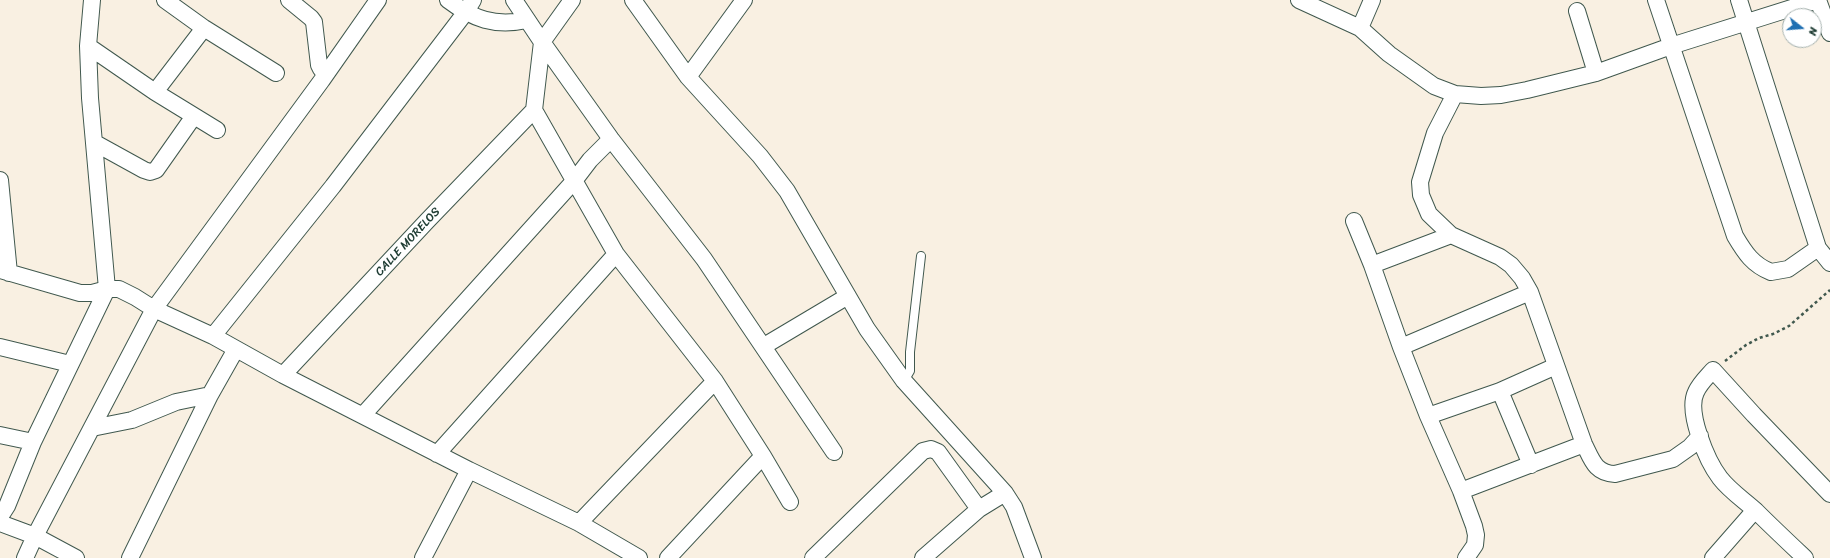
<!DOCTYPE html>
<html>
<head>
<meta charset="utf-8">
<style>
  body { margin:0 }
  #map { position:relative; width:1830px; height:558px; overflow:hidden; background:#f9f0e2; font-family:Sriracha,sans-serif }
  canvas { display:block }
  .north { position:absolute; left:1782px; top:8px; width:40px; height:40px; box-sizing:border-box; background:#fff; border:1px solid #a5b1ae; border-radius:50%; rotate:107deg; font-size:11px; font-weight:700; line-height:16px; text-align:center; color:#1f3d34 }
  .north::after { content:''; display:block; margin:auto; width:14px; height:18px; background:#1f6fb2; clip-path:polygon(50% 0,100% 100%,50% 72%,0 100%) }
</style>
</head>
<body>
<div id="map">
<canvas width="1830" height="558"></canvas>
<div class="north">N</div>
</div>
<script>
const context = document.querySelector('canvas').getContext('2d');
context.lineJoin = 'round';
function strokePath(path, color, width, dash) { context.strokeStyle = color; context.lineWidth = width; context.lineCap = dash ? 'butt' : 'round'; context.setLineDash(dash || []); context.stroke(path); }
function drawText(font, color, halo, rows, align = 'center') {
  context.font = font + ' Sriracha,sans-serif'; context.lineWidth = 3.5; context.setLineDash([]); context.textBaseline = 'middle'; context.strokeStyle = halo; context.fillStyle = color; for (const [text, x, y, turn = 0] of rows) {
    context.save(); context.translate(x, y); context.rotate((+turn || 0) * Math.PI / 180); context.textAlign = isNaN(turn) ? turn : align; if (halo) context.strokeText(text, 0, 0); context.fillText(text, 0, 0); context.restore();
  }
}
const lane = new Path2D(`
  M904 381 910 371V352L921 256`);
const street = new Path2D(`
  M165 0 204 28 276 73
  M289 0 311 18 314 22 319 65 321 69 327 72
  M448 0C473 19 495 27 527 20
  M514 0 542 42 611 139 704 259 834 452
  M572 0 542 42 534 110 616 254 715 381 763 456 668 558
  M633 0 688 77 760 156 787 191 867 329 904 381 1005 493 1014 507 1033 558
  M1299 0 1360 28 1389 54 1434 86 1455 94 1481 96 1501 95 1527 90 1596 73 1671 46 1817 0
  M1656 0 1735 236C1745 253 1753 265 1771 272L1788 269 1818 248
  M1739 0 1818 248 1830 263
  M1818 0 1830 33
  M1577 11 1596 73
  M1360 28 1372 0
  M88 46 155 92 217 130
  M688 77 744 0
  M155 92 204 28
  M1455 94 1435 133 1420 182 1421 195 1429 214 1451 235 1500 257 1511 265 1522 278 1530 292 1584 444C1592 460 1595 473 1615 474L1673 459 1690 447 1700 436
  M95 143 144 170 150 172 156 170 194 116
  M0 180 9 273
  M1354 221 1372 265
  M1451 235 1372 265 1401 347 1428 416 1461 491 1474 526 1476 535 1475 545 1466 558
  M0 270 80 293H92L107 289H119L135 297 154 309 213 336 283 375 469 470 579 523 639 558
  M213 336 333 186 465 13 473 0
  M764 346 848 296
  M0 347 70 364
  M1401 347 1530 292
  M283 375 427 221 534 110
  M1500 391 1531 465
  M363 415 574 181 590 160 611 139
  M1428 416 1500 391 1556 366
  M92 428 132 420 176 402 210 395
  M0 435 33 442
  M437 454 616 254
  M763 456 790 502
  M1461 491 1584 444
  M0 517 7 506 33 442 107 289 90 98 88 46 92 0
  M0 523 35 536 76 558
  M579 523 715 381
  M25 558 35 536 154 309 322 80 378 0
  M130 558 210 395 236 349
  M423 558 469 470
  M813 558 923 451 931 449 938 452 979 509
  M923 558 979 509 1005 493
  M1713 558 1755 510
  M1805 558C1788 542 1772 527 1756 511 1744 500 1730 491 1720 478 1707 461 1686 412 1696 392 1700 383 1707 377 1713 370L1754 415 1830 494`);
strokePath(lane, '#40584e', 10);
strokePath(street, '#40584e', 18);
strokePath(new Path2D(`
  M1725 361 1746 345 1759 338 1773 334 1789 326 1830 290`), '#40584e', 2.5, [3, 3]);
strokePath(lane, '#fff', 8);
strokePath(street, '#fff', 16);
drawText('12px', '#1f3d34', '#fff', [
  ["CALLE MORELOS",408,242,-47]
]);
</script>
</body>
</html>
